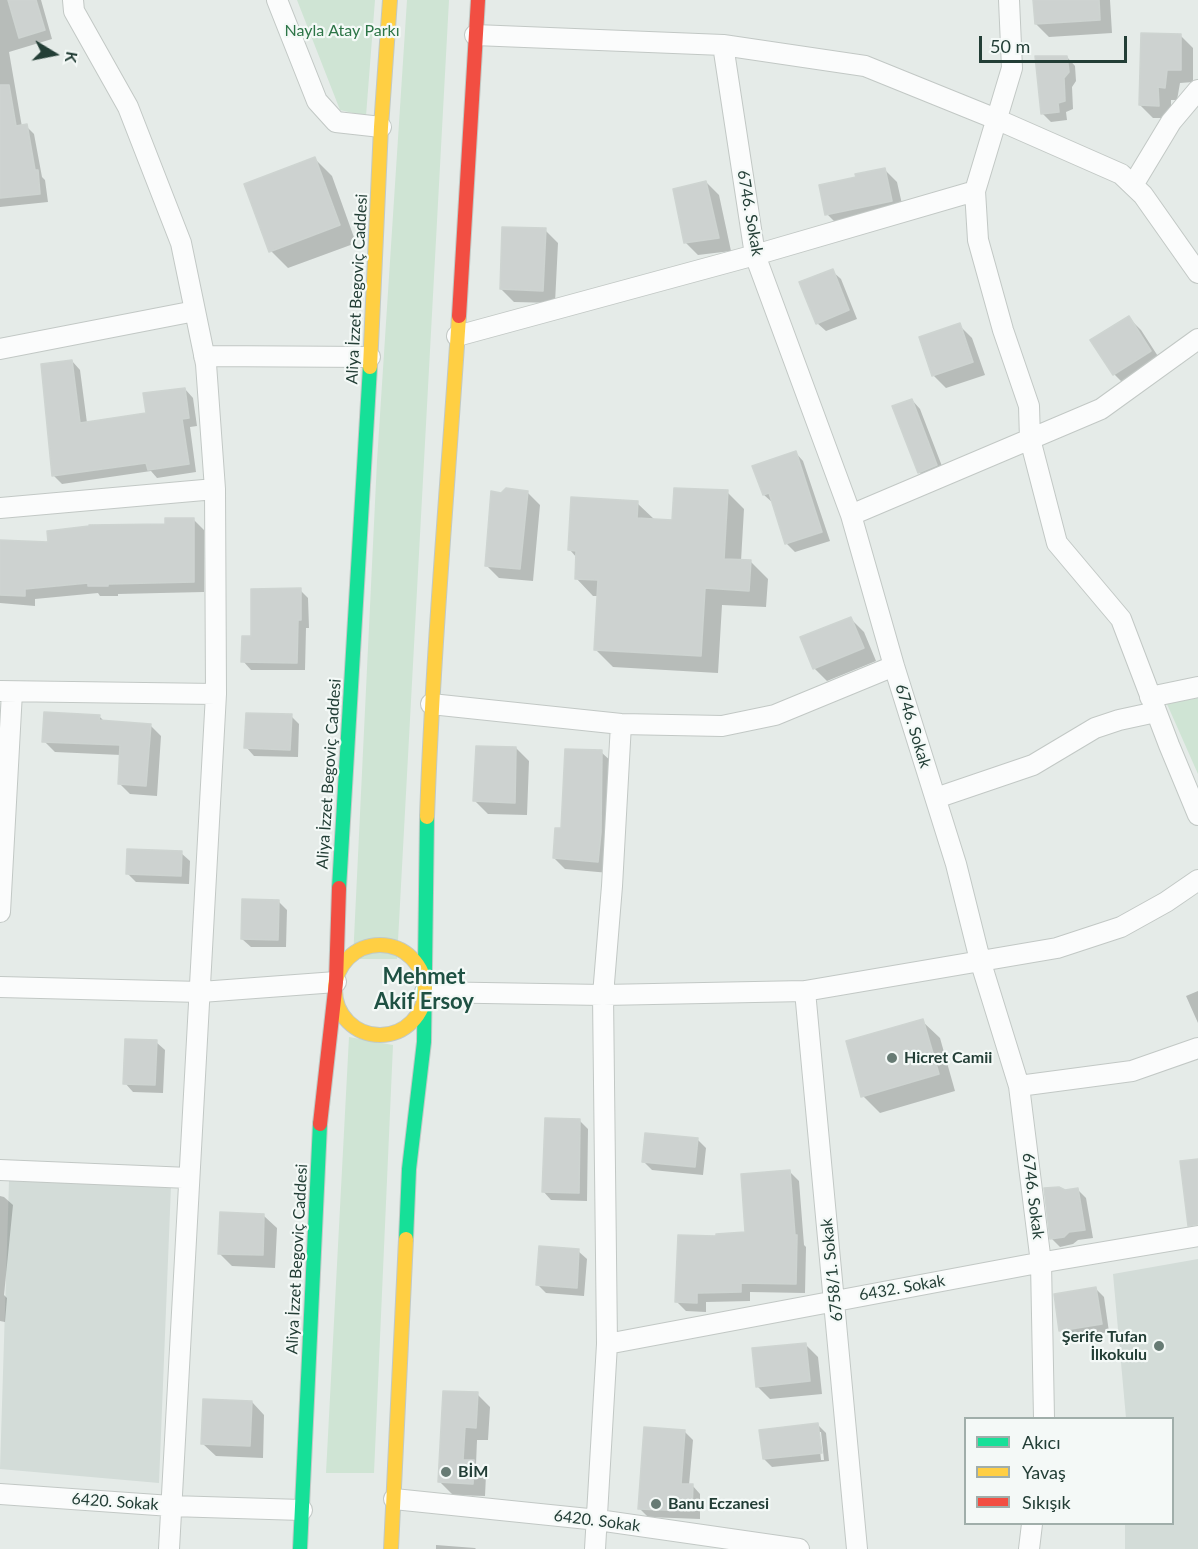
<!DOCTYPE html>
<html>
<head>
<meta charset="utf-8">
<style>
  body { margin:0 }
  #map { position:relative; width:1198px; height:1549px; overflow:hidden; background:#e5ebe8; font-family:Lato,sans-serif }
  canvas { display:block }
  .legend { position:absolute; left:964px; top:1417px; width:210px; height:108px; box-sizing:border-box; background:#f4f9f7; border:2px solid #a0aeaa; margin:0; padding:8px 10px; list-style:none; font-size:18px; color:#233e36 }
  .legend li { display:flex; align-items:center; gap:12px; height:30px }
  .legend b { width:30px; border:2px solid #a0aeaa }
  .north { position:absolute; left:24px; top:24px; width:60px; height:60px; -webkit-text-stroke:4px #f4f9f7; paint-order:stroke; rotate:100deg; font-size:16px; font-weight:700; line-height:24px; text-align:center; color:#233e36 }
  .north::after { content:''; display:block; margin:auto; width:21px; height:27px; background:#233e36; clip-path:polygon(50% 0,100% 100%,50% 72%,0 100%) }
  .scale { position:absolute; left:979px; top:36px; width:148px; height:27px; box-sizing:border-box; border:3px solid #233e36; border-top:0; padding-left:8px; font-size:18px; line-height:21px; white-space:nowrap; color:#233e36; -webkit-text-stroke:4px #f4f9f7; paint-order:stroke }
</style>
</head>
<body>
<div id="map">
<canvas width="1198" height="1549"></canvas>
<ul class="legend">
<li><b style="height:8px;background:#16e098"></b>Akıcı</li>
<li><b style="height:8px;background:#ffcf43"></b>Yavaş</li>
<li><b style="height:8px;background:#f24e42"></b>Sıkışık</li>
</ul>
<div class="north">K</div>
<div class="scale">50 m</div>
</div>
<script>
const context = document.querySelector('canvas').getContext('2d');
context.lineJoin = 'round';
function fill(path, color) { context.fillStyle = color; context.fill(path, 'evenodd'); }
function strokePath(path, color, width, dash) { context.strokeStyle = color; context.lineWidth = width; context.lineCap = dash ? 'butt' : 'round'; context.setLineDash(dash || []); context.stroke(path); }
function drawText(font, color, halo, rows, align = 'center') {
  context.font = font + ' Lato,sans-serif'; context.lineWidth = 4.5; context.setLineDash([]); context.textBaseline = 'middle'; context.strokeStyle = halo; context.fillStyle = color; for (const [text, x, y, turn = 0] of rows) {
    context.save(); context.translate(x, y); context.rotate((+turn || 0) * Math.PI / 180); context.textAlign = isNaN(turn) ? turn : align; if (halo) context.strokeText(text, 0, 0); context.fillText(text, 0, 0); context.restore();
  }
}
fill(new Path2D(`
  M9 1181 171 1186 159 1483 0 1469Z
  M1198 1259V1549H1125V1524H1172V1418H1126L1113 1274Z`), '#d3dcd8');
fill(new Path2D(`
  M297 0H375L366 116 340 110Z
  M407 0H449L397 959H353L377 461Z
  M1198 698V774L1167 704Z
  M349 1037 393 1045 374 1473H326Z`), '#cfe4d4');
fill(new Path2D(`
  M0 0H41L52 39 9 52 22 127 26 126 34 134 42 177 45 180 48 202 0 207Z
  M1035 0H1110L1112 33 1049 37 1036 24Z
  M1180 35 1193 48V82L1180 83 1177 100H1171V118H1153L1140 105Z
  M1067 57 1075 66 1076 81 1072 87 1073 109 1066 112 1067 120 1051 122 1042 113Z
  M315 159 332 176 356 243 288 268 271 251Z
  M884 169 897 182 904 213 840 227 827 214 858 179Z
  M706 182 719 195 731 251 698 255 685 242Z
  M545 230 558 243 555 303 514 302 501 289Z
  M832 271 841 279 857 319 826 331 817 323Z
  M1129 318 1141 330 1163 364 1127 387 1114 374Z
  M959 325 972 338 985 375 946 388 933 375Z
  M72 361 80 370 87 423 147 414 185 389 193 398 197 426 190 427 196 472 157 478 151 471 62 484 54 476 42 365Z
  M912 400 920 409 945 474 927 481 919 472Z
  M795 452 803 461 830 541 795 552 786 543 773 503 764 495Z
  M527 492 540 505 533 581 499 578 486 565 501 494Z
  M727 492 744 509 741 561H750L768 579 766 607 722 605 718 673 613 667 596 650 599 596H593L576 578 577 558 570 550 637 503 655 520 673 521Z
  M193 519 204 530V592L118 594V596H100L98 593 35 599V606L0 603V542L49 543 167 525Z
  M300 590 308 598 309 628H306L305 670H251L243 661 253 638Z
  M851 619 864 632 876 661 827 681 814 668Z
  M99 716 105 722 150 725 161 736 157 796 130 794 119 783 121 755 55 752 44 741Z
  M291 716 299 724 298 757 254 756 246 747Z
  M516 748 529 761 527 815 488 814 475 801Z
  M601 752 613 763 609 873 565 869 554 858 562 830Z
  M181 853 190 861 189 884 136 882 127 873Z
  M278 901 287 910 286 947H251L242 939Z
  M1198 991V1023L1186 996Z
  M922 1021 940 1038 955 1091 880 1113 863 1096Z
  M156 1042 165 1050 163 1093 133 1092 125 1083Z
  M579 1120 588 1129 587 1201 551 1200 543 1191Z
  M697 1139 706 1148 703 1175 652 1170 644 1162Z
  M790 1172 799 1181 804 1245 806 1247 805 1293 750 1292V1301L706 1302V1312L686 1311 676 1301 717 1238 747 1234Z
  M1078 1190 1086 1198 1093 1238 1078 1240 1073 1244 1060 1247 1052 1239 1064 1192Z
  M0 1196 4 1197 13 1205 4 1295 7 1298 5 1322 0 1321Z
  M264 1216 277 1228 275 1268 232 1266 219 1253Z
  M578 1251 587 1259 584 1296 546 1293 538 1285Z
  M1096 1289 1104 1297 1109 1332 1069 1338 1060 1330Z
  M805 1344 818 1357 822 1394 770 1399 757 1386Z
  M477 1394 490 1407 488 1440H477L476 1465 486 1475 485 1496 453 1495 440 1482Z
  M252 1402 264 1415 263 1458 216 1456 203 1444Z
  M818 1425 826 1433 829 1461 772 1467 764 1459ZM818 1432H821L824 1460H821Z
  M684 1431 693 1440 689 1485H692L700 1494V1519L648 1517 640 1509Z
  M436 1545 475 1548 476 1549H436Z`), '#0003');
const building = new Path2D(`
  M8 0H36L45 30 19 38Z
  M1033 0H1099L1100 20 1035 24Z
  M1141 33 1181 34V70H1167L1165 88 1158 87 1159 106 1139 105Z
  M1035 56H1067L1069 72 1064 78 1065 101 1058 103 1059 112 1041 114Z
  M0 85H9L16 126 27 124 35 170H38L40 194 0 198Z
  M315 157 340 225 269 252 244 184Z
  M885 168 892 201 825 215 819 185 856 177 855 174Z
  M706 181 719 238 684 243 673 189Z
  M502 227 546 228 543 291 500 289Z
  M833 269 849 310 816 324 799 282Z
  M1129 316 1151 351 1113 375 1090 340Z
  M960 323 973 362 932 376 919 337Z
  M72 360 80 423 146 413 143 393 185 388 189 418 182 419 189 464 148 470 146 463 52 476 41 364Z
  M912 399 937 465 918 473 892 406Z
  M796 451 822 532 785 544 769 493 763 495 752 466Z
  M506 488 528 491 520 569 485 566 491 491 501 493Z
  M674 488 728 490 724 559 751 560 749 591 705 588 701 656 594 650 598 580 575 579 576 551 568 550 571 497 638 501 637 518 672 520Z
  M165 518H194V582L108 584V586H88V583L25 589V596L0 595V540L48 542 47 531 89 526V525L165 524Z
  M301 588V620H298L297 663 241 662 242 636H251V589Z
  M851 617 864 648 813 669 800 637Z
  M44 712 100 715 99 720 151 724 146 786 118 784 120 745 42 742Z
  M246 713 292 714 290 750 244 748Z
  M476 746 516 747 515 803 473 801Z
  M565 749 602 750 601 832 598 862 553 858 555 828H561Z
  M127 849 182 851 181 876 126 874Z
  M242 899 279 900 278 940 241 939Z
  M923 1019 939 1074 861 1097 846 1041Z
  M125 1039 157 1040 155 1085 123 1084Z
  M545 1118 580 1119 579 1193 542 1192Z
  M645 1133 698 1138 695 1167 642 1162Z
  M1198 1159V1224L1188 1226 1180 1161Z
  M790 1170 795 1235H797L796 1284 741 1283V1292L697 1293V1303L675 1302 678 1235 716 1236V1234L745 1232 741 1174Z
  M1059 1187 1065 1190 1078 1188 1085 1230 1069 1232 1064 1237 1050 1239 1044 1188Z
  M220 1212 264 1214 263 1255 218 1254Z
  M539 1246 579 1249 577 1288 536 1285Z
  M1096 1287 1102 1324 1059 1331 1054 1294Z
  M806 1343 810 1381 756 1387 752 1348Z
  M443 1391 478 1392 476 1428 465 1427 463 1460H474L473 1484 438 1482Z
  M203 1399 252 1401 250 1446 201 1444Z
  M818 1423 822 1453 763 1459 759 1430Z
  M644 1427 685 1430 681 1484H693L692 1511 638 1509Z`);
fill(building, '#cdd2d0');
strokePath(building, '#ced4d1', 1.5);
const street = new Path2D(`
  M73 0 74 11 128 107 181 243 206 364 215 489
  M277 0 317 101 336 122 381 127
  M1009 0 1012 68 975 191 978 240 1003 330 1029 406 1030 439 1057 543 1121 619 1169 745 1198 815
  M475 35 723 45 865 66 996 119 1121 174 1143 195 1198 273
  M723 45 755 255 851 515 894 666 956 864 980 960 1019 1086 1041 1263 1044 1418
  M1133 185 1171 122 1198 90
  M457 336 755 255 975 191
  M0 349 195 311
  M204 356 370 357
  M0 508 215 489 216 694 169 1549
  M851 515 1101 409 1198 339
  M0 691 216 694
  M1150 697 1198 687
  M431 704 621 724 722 726 775 715 894 666
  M936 798 1033 765 1095 728 1119 720 1156 712
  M0 912 12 692
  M0 987 201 992 336 982
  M805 991 857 1549
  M425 992 603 995 805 991 1057 948 1121 927 1166 902 1198 880
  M1019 1086 1132 1071 1198 1048
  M0 1170 189 1178
  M607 1344 1027 1265 1198 1236
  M0 1494 171 1506 302 1510
  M394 1499 598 1520 799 1549
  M595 1549 607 1344 603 995 612 886 621 724
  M1029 1549 1032 1524`);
const fast = new Path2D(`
  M339 888 370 367
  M406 1239 409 1169 424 1042 427 817
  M300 1549 320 1124`);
const slow = new Path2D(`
  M370 367 381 127 390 0
  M427 817C433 649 448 483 459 316
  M335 990a45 45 0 1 1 90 0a45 45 0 1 1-90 0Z
  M391 1549 406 1239`);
const jam = new Path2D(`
  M459 316 478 0
  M320 1124 336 982 339 888`);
strokePath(street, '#c2c8c5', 22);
strokePath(fast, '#c1c9c5', 16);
strokePath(slow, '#c1c9c5', 16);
strokePath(jam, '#c1c9c5', 16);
strokePath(street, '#fbfcfc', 20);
strokePath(fast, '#16e098', 14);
strokePath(slow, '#ffcf43', 14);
strokePath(jam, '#f24e42', 14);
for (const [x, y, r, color] of [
  [892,1058,6,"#677b74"],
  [1159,1346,6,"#677b74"],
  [446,1472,6,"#677b74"],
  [656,1504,6,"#677b74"]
]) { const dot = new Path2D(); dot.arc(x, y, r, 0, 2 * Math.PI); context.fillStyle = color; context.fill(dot); strokePath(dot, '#f4f9f7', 2); }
drawText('16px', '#2d7547', '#f4f9f7', [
  ["Nayla Atay Parkı",342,31]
]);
drawText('16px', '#233e36', '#f4f9f7', [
  ["6746. Sokak",750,213,80],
  ["Aliya İzzet Begoviç Caddesi",357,289,-87],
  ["6746. Sokak",913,726,73],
  ["Aliya İzzet Begoviç Caddesi",329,774,-86],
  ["6746. Sokak",1033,1196,83],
  ["Aliya İzzet Begoviç Caddesi",297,1259,-87],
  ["6758/1. Sokak",832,1270,-96],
  ["6432. Sokak",902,1288,-10],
  ["6420. Sokak",115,1502,4],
  ["6420. Sokak",597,1521,7]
]);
drawText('bold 16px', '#233e36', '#f4f9f7', [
  ["Hicret Camii",904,1058],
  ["Şerife Tufan",1147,1337,"right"],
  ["İlkokulu",1147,1355,"right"],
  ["BİM",458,1472],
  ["Banu Eczanesi",668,1504]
], 'left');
drawText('bold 22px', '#1f5143', '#f4f9f7', [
  ["Mehmet",424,977],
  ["Akif Ersoy",424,1002]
]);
</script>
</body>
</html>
